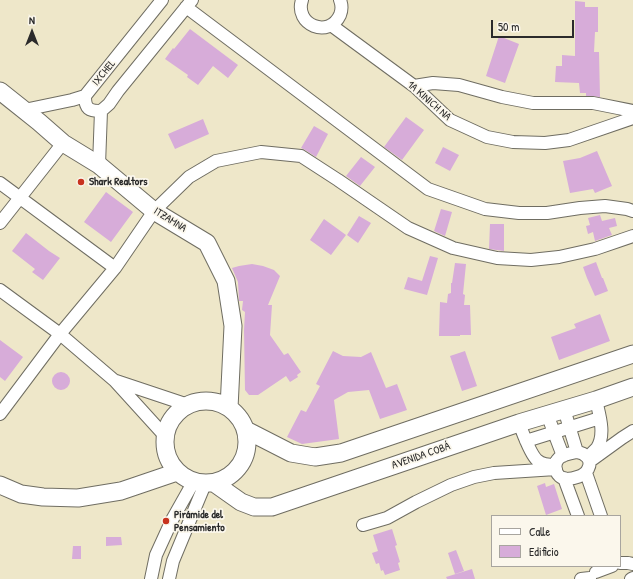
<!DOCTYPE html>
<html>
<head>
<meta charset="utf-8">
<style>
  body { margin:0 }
  #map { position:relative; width:633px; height:579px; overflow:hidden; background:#eee7c9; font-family:"Patrick Hand",sans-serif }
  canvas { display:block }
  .legend { position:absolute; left:491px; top:515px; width:130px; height:52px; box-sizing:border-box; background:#fbf7ec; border:1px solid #a8a59f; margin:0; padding:5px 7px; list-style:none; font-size:12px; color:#2b2b2b }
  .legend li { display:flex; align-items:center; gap:8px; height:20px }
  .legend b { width:20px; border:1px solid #a8a59f }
  .north { position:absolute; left:12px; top:12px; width:40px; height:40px; -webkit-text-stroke:3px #fbf7ec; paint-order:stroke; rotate:0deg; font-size:11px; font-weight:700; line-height:16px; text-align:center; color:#2b2b2b }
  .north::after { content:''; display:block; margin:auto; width:14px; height:18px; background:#2b2b2b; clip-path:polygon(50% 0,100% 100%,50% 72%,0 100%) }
  .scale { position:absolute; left:491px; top:20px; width:83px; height:18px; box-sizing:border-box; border:2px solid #2b2b2b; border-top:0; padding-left:5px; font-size:12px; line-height:14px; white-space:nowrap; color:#2b2b2b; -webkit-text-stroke:3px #fbf7ec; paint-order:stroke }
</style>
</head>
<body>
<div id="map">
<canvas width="633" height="579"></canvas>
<ul class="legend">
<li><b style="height:5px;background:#fff"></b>Calle</li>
<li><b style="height:11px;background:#d7acd9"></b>Edificio</li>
</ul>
<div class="north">N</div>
<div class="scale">50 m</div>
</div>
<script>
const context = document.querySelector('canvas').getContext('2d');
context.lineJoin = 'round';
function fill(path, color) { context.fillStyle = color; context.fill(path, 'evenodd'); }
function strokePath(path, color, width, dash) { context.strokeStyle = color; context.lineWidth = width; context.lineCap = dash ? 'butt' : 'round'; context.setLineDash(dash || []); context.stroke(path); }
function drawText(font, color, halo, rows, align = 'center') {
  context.font = font + ' "Patrick Hand",sans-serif'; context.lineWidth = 3.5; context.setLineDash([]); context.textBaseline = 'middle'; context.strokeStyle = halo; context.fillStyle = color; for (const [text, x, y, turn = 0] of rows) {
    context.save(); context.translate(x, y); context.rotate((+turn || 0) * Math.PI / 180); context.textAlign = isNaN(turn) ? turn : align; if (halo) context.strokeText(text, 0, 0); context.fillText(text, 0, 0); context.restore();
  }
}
fill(new Path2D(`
  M575 1 585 2V7H598V32H595L594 52H599L600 97 586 96V93H580L579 83 555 82 556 66H562V55L575 56Z
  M190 29 238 65 228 78 213 66 198 85 187 77 188 75 165 59 173 48 174 49Z
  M499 36 519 44 505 83 486 76Z
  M406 117 424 130 402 160 384 147Z
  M203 119 209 134 175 149 168 134Z
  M314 126 328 134 316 157 305 150 301 148Z
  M443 147 459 155 450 171 435 163Z
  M597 151 612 186 595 193 593 189 570 193 563 161 580 158Z
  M361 157 375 167 360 186 346 176Z
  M106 192 133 212 111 242 84 222Z
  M441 209 452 212 445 236 434 231Z
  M600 215 602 221 615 218 617 226 609 228 612 235 595 241 593 232 588 234 586 226 590 225 588 218Z
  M359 216 371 223 358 243 347 235Z
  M324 219 346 235 331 255 310 240Z
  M490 224H504V251L489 249Z
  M26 233 49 251 60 258 43 280 32 272 35 269 12 251Z
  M430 256 438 258 427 295 404 289 408 277 422 281Z
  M596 262 602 278H603L608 291 595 296 587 278 583 267Z
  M455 263 466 264 463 294 465 295 464 305H470L471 335H460V336H439L440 302 447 303 448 294 451 293V283H452Z
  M252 264 263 266 274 270 280 276 268 305H272L270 335 284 355 288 353 301 372 297 375 298 377 290 382 286 376 258 395H249L245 390 244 330 245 312 242 310 243 301H239L238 282 232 268 239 266Z
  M600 314 610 341 559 360 551 337 576 328 574 324Z
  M0 340 23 357 5 381 0 377Z
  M333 351 343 356 361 357 371 352 386 388 397 384 407 410 380 419 369 390 348 392 334 400 339 439 302 444 287 437 301 410 306 412 320 386 316 384Z
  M465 351 477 386 462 391 450 356Z
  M52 381a9 9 0 1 1 18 0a9 9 0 1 1-18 0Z
  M545 483 546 487 554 484 562 509 546 515 537 486Z
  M392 529 397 545 395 546 400 562 398 563 400 570 385 575 383 570 381 571 379 563 376 564 372 553 378 551 373 535Z
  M106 537H121L122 545 106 546Z
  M73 546H81V559H72Z
  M456 550 464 571 455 574 448 553Z
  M472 569 475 579H447L446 577Z`), '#d7acd9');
const street = new Path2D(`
  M302 0C294 25 329 39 340 15 342 10 342 5 340 0
  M186 7 428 189 485 209 519 213H547L580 208 605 206 627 209 633 211
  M331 25 414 86 450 120 487 137 513 142 545 143 569 140 633 118
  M414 86 433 83 459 85 502 97 533 103H593L633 111
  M85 96C85 109 89 111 101 111
  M24 110 72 100 85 96 162 0
  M99 165 101 111 109 104 118 91 192 0
  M0 183 115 268
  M0 223 63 143
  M0 290 60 334 115 381 165 436
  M116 381 188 405
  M564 409 577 452
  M0 414 60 334 115 268 154 211 189 177 216 161 261 152 301 156 338 180 408 228 453 248 497 258 531 260 559 257 595 249 633 236
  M547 414 563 456
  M519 423C523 433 530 454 537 460 542 465 549 465 555 465
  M526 441 600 418
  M577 452C585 453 593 460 588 469 585 476 573 479 566 479 556 478 552 465 559 458 564 454 572 453 577 452Z
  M588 457C591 454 594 451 597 448 606 434 599 414 596 400
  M593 459 622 438 633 431
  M586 473 601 516
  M564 478 578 516
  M363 525 387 518 416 502 451 485 474 477 494 473 556 469
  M620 563H628L633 564
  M596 572 612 566
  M151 579 156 555 172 520 194 481
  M169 579 173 561 205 484
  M581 579 590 578
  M631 579 633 578`);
const secondary = new Path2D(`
  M0 91 39 122 63 143 99 165 154 211 207 243 226 281 233 326 229 408
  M165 442a41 41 0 1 1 82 0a41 41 0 1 1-82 0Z
  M246 430 291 453 315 457 341 453 633 354
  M214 483 241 502 254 507H272L519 423 596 400 633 387
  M0 485 21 494 43 497 78 498 121 491 177 472`);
strokePath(street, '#6f6d62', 14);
strokePath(secondary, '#6f6d62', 19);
strokePath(street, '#fff', 12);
strokePath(secondary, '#fff', 17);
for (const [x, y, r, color] of [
  [81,182,4,"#c8321e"],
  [166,521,4,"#c8321e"]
]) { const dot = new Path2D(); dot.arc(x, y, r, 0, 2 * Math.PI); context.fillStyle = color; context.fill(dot); strokePath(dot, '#fbf7ec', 1.5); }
drawText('11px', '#2b2b2b', '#fbf7ec', [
  ["IXCHEL",104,73,-51],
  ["1A KINICH NA",429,101,41],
  ["ITZAMNA",170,220,32],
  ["AVENIDA COBÁ",421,456,-19]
]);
drawText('bold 11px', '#2b2b2b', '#fbf7ec', [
  ["Shark Realtors",89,182],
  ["Pirámide del",174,515],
  ["Pensamiento",174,528]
], 'left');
</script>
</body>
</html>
